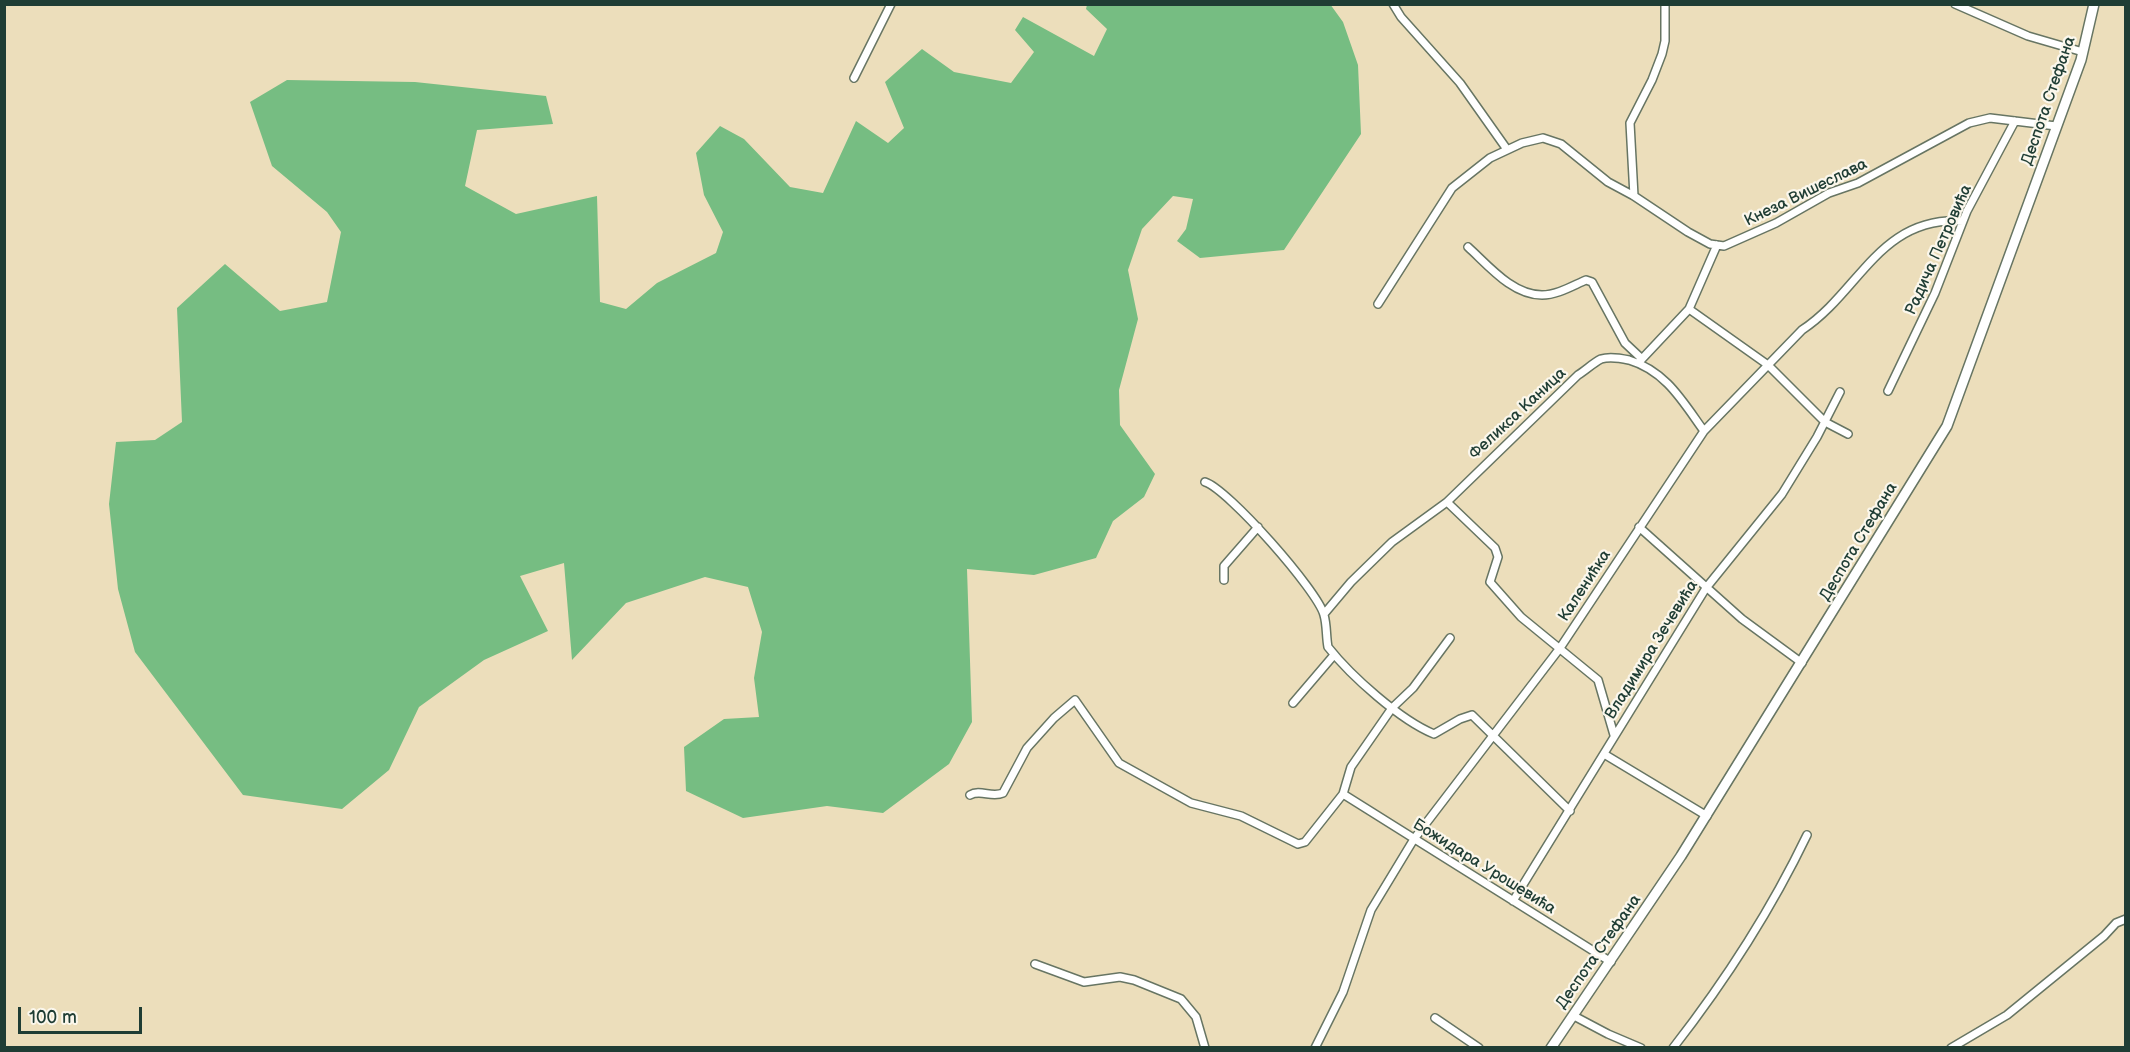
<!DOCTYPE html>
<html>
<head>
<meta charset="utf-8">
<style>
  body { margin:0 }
  #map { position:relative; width:2130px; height:1052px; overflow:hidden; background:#ecdebb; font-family:"Balsamiq Sans",sans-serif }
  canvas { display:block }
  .frame { position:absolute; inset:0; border:6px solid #1f3d34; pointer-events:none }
  .scale { position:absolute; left:18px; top:1007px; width:124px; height:27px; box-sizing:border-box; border:3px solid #1f3d34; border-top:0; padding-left:8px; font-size:18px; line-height:21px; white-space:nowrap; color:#1f3d34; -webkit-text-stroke:4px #fbf7ec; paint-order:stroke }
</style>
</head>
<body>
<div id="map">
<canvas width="2130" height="1052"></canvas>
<div class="frame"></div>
<div class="scale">100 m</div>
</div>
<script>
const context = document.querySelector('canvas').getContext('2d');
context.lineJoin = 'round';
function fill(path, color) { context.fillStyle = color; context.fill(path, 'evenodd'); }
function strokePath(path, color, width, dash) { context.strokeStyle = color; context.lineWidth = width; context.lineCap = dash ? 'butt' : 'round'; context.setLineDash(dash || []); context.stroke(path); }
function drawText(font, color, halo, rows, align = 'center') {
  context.font = font + ' "Balsamiq Sans",sans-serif'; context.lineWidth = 4.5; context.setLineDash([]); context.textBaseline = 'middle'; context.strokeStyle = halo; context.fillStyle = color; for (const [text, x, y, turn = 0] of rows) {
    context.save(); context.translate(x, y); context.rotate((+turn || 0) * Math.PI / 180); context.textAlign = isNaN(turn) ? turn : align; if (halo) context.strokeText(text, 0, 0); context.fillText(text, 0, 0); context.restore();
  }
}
fill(new Path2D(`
  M1330 4 1343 22 1358 65 1361 134 1284 250 1200 258 1177 241 1186 229 1193 199 1173 196 1142 229 1128 270 1138 319 1119 390 1120 425 1155 474 1144 497 1113 521 1096 558 1034 575 967 569 972 722 949 764 883 813 827 806 743 818 686 791 684 747 724 719 759 717 754 678 762 632 748 587 705 577 626 603 572 660 564 563 520 576 548 631 484 660 419 707 389 770 342 809 243 795 135 652 118 589 109 504 116 442 155 440 182 422 177 308 225 264 280 311 327 302 341 232 327 212 272 166 250 102 287 80 415 82 546 96 553 124 477 130 465 186 516 214 597 196 600 302 626 309 657 283 716 253 723 232 704 195 696 153 720 126 744 139 790 187 823 193 856 121 888 143 904 128 885 82 922 49 954 72 1011 83 1034 52 1015 30 1023 17 1094 56 1107 29 1086 9 1087 5Z`), '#76bd82');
const minor = new Path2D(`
  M1393 4 1401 17 1460 83 1506 148
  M1955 4 2028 36 2083 52
  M854 78 891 4
  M1634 196 1630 123 1652 80 1662 54 1665 41V4
  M1468 247C1488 265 1512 295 1542 295 1557 295 1572 286 1586 280L1592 282 1625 343 1642 359
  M1378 304 1452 188 1490 158 1522 143 1543 138 1561 144 1608 182 1634 196 1688 232 1710 244 1724 246 1776 223 1829 193 1858 183 1969 123 1990 118 2056 126
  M1689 309 1768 365 1825 422 1848 434
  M1640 361 1689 309 1717 245
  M1888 391 1935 293 1967 211 2015 121
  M1205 482C1228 489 1318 591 1324 615 1327 625 1326 637 1328 647 1351 676 1400 720 1434 734L1460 719 1472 715 1570 811
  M1447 502 1495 548 1498 557 1490 582 1521 617 1598 680 1614 735
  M1639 527 1742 619 1802 663
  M1224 580V566L1258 527
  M1324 614 1351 582 1392 542 1447 502 1578 375C1586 370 1593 363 1601 359 1610 356 1620 358 1629 360 1666 371 1683 402 1704 431
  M1293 703 1334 655
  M1604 754 1707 816
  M1343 794 1611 962
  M970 795C980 789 992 798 1003 793L1027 748 1054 718 1075 700 1119 763 1191 803 1241 816 1298 844 1305 842 1343 794 1351 767 1392 708 1413 688 1450 638
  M1513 901 1706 588 1782 494 1817 437 1840 392
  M1035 964 1084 982 1120 977 1134 980 1181 999 1196 1017 1205 1048
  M1574 1016 1608 1034 1641 1048
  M1435 1018 1479 1048
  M1315 1048 1343 992 1371 910 1414 839 1560 648 1704 431 1802 330C1860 292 1879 216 1963 221
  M1673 1048C1726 980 1770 912 1807 835
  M1951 1048 2007 1015 2104 936 2116 923 2126 919`);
const secondary = new Path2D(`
  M1551 1048 1681 856 1947 426 2081 60 2094 4`);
strokePath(minor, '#677563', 10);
strokePath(secondary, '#677563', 12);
strokePath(minor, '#fff', 7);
strokePath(secondary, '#fff', 9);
drawText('16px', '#1f3d34', '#fbf7ec', [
  ["Деспота Стефана",2049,101,-71],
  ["Кнеза Вишеслава",1806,193,-26],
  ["Радича Петровића",1939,250,-66],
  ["Феликса Каница",1518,414,-43],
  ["Деспота Стефана",1859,542,-59],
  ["Каленићка",1585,586,-57],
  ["Владимира Зечевића",1652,650,-58],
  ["Божидара Урошевића",1484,867,32],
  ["Деспота Стефана",1599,952,-55]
]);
</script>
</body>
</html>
